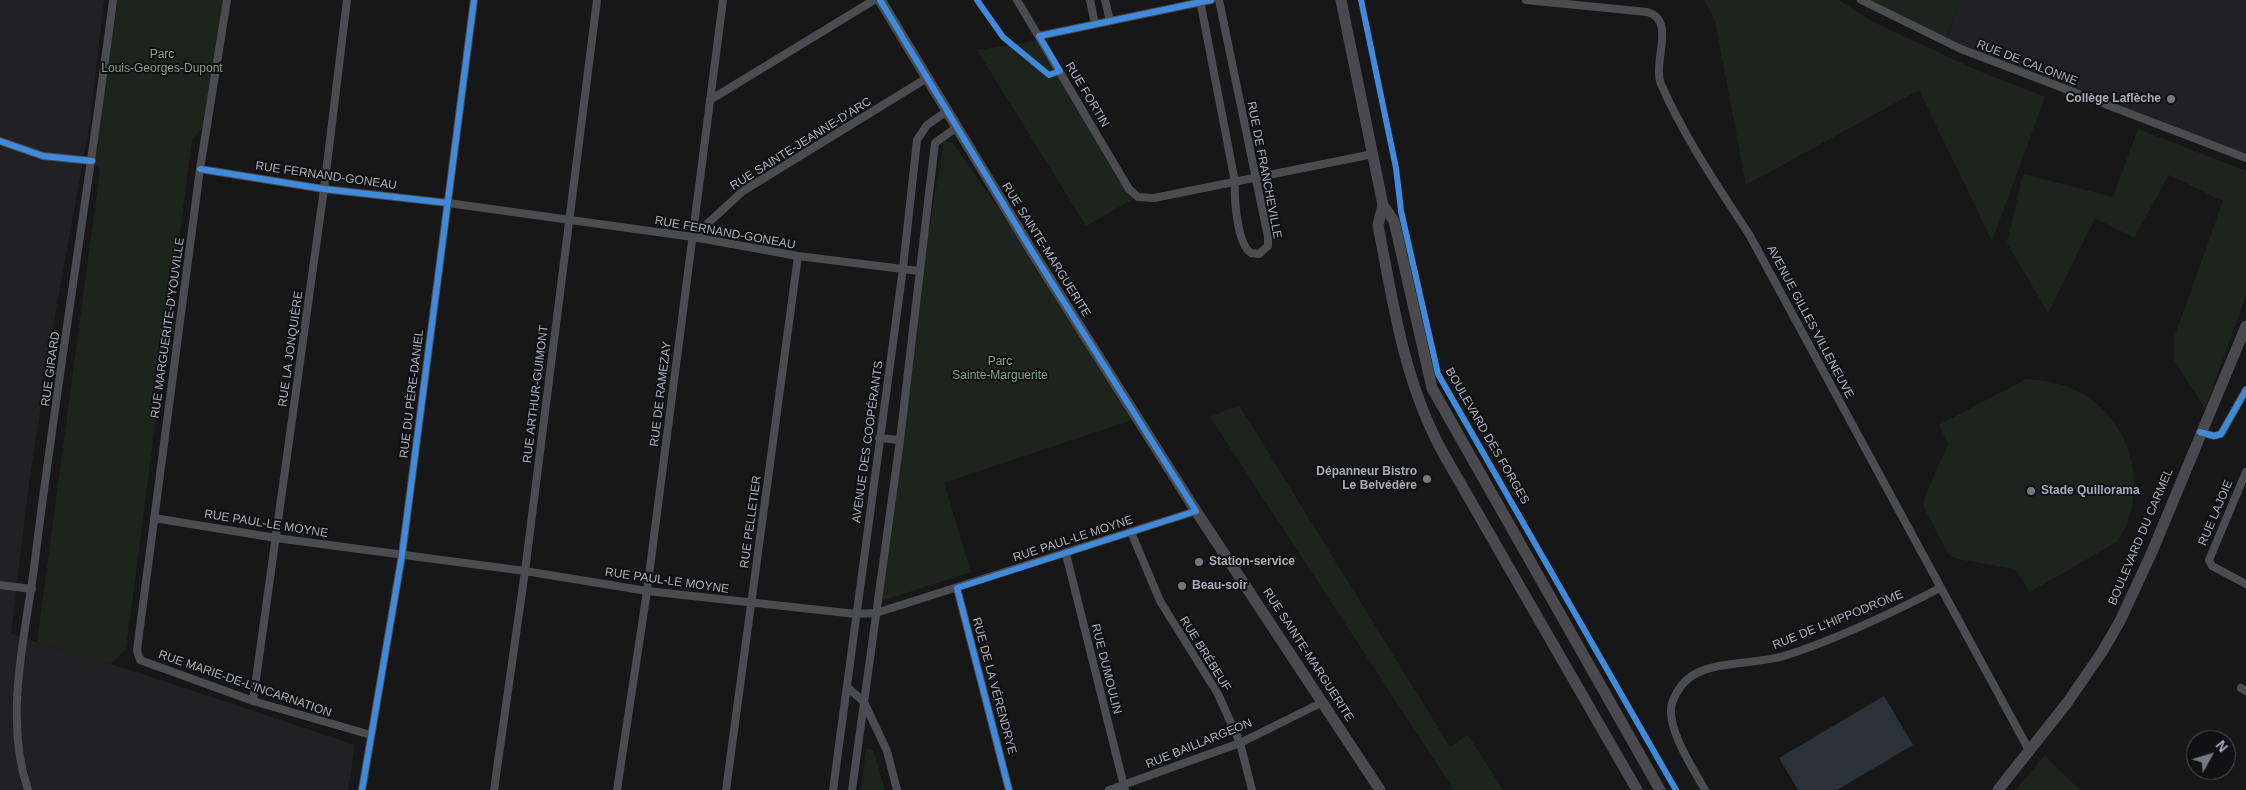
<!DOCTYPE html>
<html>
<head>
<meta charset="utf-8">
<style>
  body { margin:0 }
  #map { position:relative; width:2246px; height:790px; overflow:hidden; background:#171717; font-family:Arial,sans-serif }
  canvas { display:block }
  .north { position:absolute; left:2186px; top:730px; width:50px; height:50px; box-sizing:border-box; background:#111113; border:1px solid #4d4f55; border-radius:50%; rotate:51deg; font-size:14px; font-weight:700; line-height:20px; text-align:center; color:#a8adb8 }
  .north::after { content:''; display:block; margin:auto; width:18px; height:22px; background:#757880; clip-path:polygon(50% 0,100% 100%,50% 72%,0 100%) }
</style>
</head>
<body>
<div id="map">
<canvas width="2246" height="790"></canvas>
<div class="north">N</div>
</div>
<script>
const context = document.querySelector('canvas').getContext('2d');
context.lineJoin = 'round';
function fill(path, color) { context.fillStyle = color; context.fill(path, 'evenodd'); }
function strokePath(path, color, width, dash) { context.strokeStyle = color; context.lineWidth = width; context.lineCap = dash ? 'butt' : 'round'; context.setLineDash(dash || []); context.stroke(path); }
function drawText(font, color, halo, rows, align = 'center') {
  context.font = font + ' Arial,sans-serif'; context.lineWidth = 4; context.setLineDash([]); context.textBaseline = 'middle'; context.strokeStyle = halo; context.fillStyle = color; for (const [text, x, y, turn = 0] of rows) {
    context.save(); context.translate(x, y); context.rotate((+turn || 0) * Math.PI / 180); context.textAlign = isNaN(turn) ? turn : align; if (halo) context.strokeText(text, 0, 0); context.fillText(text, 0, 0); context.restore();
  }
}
fill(new Path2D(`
  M0 0H104L90 122 55 315 29 483 11 634 133 671 355 745 348 790H0Z
  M1959 0H2246V159L1947 39Z`), '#212123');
fill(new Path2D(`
  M111 0H228L212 116 192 140 126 649 110 664 37 642 100 170 92 161Z
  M1704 0H1839L1871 21 1979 71 2045 97 1992 241 1919 90 1746 185 1715 21Z
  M1860 0H1959L1947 38 1878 13Z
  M1042 40 1135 198 1086 226 977 50Z
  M2138 129 2246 171V296L2205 408 2174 360V338L2223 201 2169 175 2134 238 2095 218 2048 313 2007 243 2023 174 2113 197Z
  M944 141 953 143 1094 346 1138 418 944 483 971 572 878 602 922 271Z
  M2026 379C2041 380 2056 382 2071 388 2130 412 2153 490 2117 542L2030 592 2015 569 1957 559 1949 555 1924 508V499L1948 444 1939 425Z
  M1239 405 1450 747 1468 735 1503 790H1454L1210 417Z
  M866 749H873L885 790H861Z
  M2045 755 2047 758 2080 790H2016Z`), '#1d241e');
fill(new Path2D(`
  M1884 696 1913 745 1837 790H1798L1779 758Z`), '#2a3239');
strokePath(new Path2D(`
  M227 0 200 169 137 650 140 660 253 701 371 735
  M1017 0 1129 189 1138 197 1154 198 1373 154
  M1090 0 1095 24
  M1105 0 1110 21
  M1200 0 1235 182C1234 198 1237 244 1251 253L1259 254 1268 246V237L1219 0
  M1526 0 1647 12C1677 20 1652 62 1661 84 1684 137 1719 188 1750 236L2030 752
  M1861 0 1961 49 2246 158
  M1039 36 1211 0
  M710 100 874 0
  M0 141 43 156 92 161
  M200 169 324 189 448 203 693 237 798 256 919 271
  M693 237 743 191 927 78
  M2200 432 2214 436 2221 434 2246 390
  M879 438 900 440
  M2246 472 2209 560 2212 566 2246 584
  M154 518 276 538 525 571 647 591 856 614 876 613 1196 511
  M1131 532 1160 601 1218 694 1240 743 1252 790
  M1066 554 1125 790
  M0 585 32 589
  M957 588 1009 790
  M847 687 864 702 887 751 897 790
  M2241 688 2246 691
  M253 701 324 189 347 0
  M28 790C3 716 26 635 35 560 58 373 89 187 113 0
  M362 790 402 555 474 0
  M494 790 525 571 597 0
  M617 790 647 591 723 0
  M726 790 798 256
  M833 790 903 268 917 140 927 125 947 111
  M852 790 900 440 935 143 957 127
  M1109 790 1240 743 1323 702
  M1705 790C1694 770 1665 727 1672 703 1676 692 1684 680 1695 674 1719 661 1757 664 1784 656 1838 639 1890 614 1940 588`), '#4b4c50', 8);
strokePath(new Path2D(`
  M880 0 1033 253 1196 511 1380 790
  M1341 0 1383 205 1394 221 1432 388 1660 790
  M1383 205 1378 225C1393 303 1404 382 1443 453L1637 790
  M1998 790 2067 703 2102 652 2120 621 2152 552 2246 326`), '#4a4a4e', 11);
strokePath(new Path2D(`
  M880 0 1033 253 1196 511 957 588 1009 790
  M977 0 1003 37 1049 75 1060 71 1039 36 1211 0
  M1361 0 1396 168 1401 211 1438 374 1676 790
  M0 141 43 156 92 161
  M200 169 324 189 448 203
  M2200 432 2214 436 2221 434 2246 390
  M362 790 402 555 474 0`), '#408adc', 6);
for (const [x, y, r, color] of [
  [2171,99,5,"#757880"],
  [1427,479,5,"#757880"],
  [2031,491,5,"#757880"],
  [1199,562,5,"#757880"],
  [1182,586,5,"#757880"]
]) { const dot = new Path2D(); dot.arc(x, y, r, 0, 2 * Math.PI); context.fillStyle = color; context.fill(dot); strokePath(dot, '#111113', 2); }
drawText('12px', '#7fa381', '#111113', [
  ["Parc",162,55],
  ["Louis-Georges-Dupont",162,69],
  ["Parc",1000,362],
  ["Sainte-Marguerite",1000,376]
]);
drawText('12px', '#a8adb8', '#111113', [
  ["RUE DE CALONNE",2027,63,21],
  ["RUE FORTIN",1087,95,59],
  ["RUE SAINTE-JEANNE-D'ARC",801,144,-32],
  ["RUE DE FRANCHEVILLE",1264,170,79],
  ["RUE FERNAND-GONEAU",326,176,8],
  ["RUE FERNAND-GONEAU",725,233,10],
  ["RUE SAINTE-MARGUERITE",1046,250,58],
  ["AVENUE GILLES VILLENEUVE",1810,322,62],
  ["RUE MARGUERITE-D'YOUVILLE",168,328,-82],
  ["RUE LA JONQUIÈRE",291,349,-82],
  ["RUE GIRARD",51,369,-82],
  ["RUE DU PÈRE-DANIEL",412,394,-83],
  ["RUE ARTHUR-GUIMONT",536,394,-83],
  ["RUE DE RAMEZAY",661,394,-83],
  ["BOULEVARD DES FORGES",1487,436,60],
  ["AVENUE DES COOPÉRANTS",868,442,-82],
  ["RUE LAJOIE",2216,513,-67],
  ["RUE PELLETIER",751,522,-82],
  ["RUE PAUL-LE MOYNE",266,524,9],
  ["BOULEVARD DU CARMEL",2141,537,-67],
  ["RUE PAUL-LE MOYNE",1073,539,-18],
  ["RUE PAUL-LE MOYNE",667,581,8],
  ["RUE DE L'HIPPODROME",1838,620,-22],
  ["RUE BRÉBEUF",1205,654,58],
  ["RUE SAINTE-MARGUERITE",1308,655,57],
  ["RUE DUMOULIN",1106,669,76],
  ["RUE MARIE-DE-L'INCARNATION",245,684,19],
  ["RUE DE LA VÉRENDRYE",994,686,75],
  ["RUE BAILLARGEON",1199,744,-22]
]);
drawText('bold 12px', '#a8adb8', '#111113', [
  ["Collège Laflèche",2161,99,"right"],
  ["Dépanneur Bistro",1417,472,"right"],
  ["Le Belvédère",1417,486,"right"],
  ["Stade Quillorama",2041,491],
  ["Station-service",1209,562],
  ["Beau-soir",1192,586]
], 'left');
</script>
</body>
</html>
